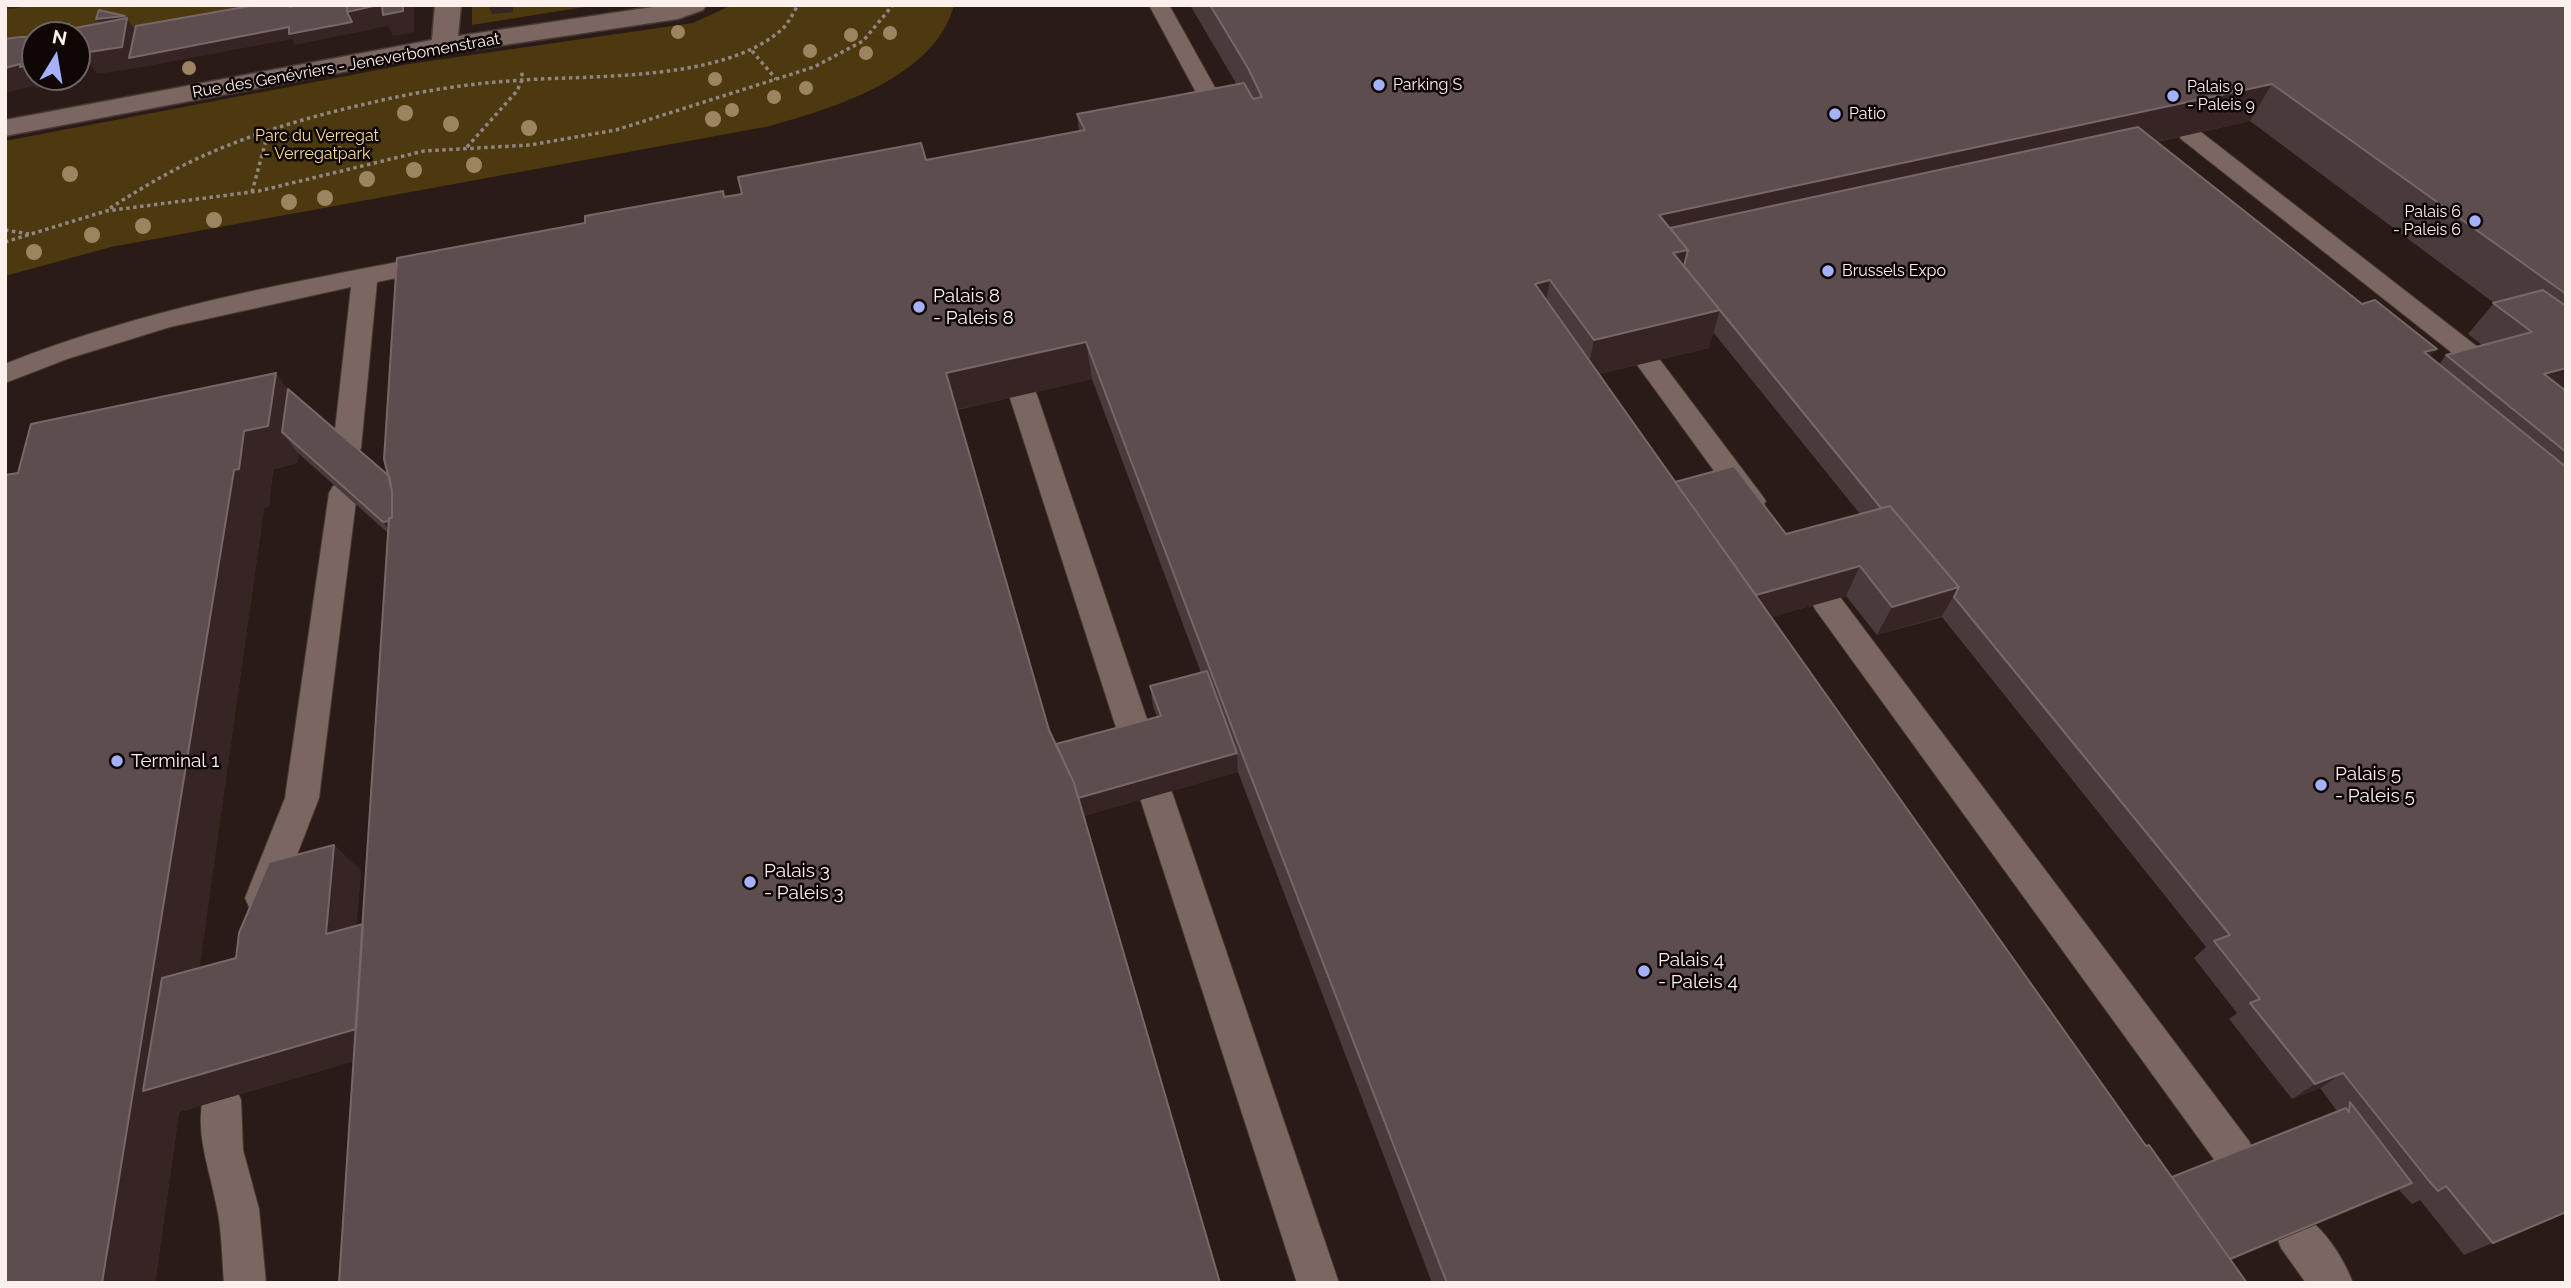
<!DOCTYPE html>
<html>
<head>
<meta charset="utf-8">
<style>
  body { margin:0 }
  #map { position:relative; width:2571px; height:1288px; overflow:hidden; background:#2b1b16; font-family:Raleway,sans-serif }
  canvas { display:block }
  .frame { position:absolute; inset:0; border:7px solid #fcf0ed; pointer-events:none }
  .north { position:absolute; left:21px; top:21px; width:70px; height:70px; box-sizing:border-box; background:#0e0706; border:2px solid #6d6462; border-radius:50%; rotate:11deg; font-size:19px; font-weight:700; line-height:28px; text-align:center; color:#fcf0ed }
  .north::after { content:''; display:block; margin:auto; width:24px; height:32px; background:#a6b1fc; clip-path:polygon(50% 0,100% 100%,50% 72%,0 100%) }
</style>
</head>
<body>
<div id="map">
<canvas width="2571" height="1288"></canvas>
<div class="frame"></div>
<div class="north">N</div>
</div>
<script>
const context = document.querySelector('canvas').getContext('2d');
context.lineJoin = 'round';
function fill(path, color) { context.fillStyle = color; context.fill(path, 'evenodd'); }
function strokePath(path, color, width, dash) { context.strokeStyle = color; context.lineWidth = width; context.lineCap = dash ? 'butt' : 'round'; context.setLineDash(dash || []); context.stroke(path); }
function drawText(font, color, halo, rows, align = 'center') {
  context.font = font + ' Raleway,sans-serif'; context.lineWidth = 5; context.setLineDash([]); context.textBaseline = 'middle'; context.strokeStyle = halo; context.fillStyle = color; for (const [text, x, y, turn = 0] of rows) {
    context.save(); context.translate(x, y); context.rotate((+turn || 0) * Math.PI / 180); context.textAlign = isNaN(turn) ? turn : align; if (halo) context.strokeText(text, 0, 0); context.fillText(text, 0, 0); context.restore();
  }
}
fill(new Path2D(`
  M5 5H357L183 31 35 35V57L5 63Z
  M472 5H597L472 25Z
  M732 5H954C935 78 833 108 770 126L111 247 5 276V141L409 64 693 23Z`), '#4c390f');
const service = new Path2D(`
  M1149 5H1169L1228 111 1225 116H1209L1206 111Z
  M2189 127 2197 129 2497 362 2501 368 2497 374 2488 377 2479 374 2181 139 2178 134 2181 129Z
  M440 254 449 257 452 262 449 267 377 282 361 448 357 455 347 458 337 455 333 448 351 287 170 327 67 359 5 383V364C145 308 292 282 440 254Z
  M1648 353 1657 356 1761 494 1766 501 1761 508 1751 512 1741 508 1635 362 1639 356Z
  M1023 386 1033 388 1037 395 1155 743 1150 753 1138 757 1126 753 1121 743 1009 395 1013 388Z
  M343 483 353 486 357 493 319 798 276 909 263 914 250 909 245 898 285 798 329 493 333 486Z
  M1826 589 1837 593 2249 1141 2255 1155 2249 1169 2235 1175 2221 1169 1815 609 1811 601 1815 593Z
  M1156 780 1168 785 1173 795 1339 1283H1297L1139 795 1144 785Z
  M221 1081 235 1086 241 1100 243 1150 259 1209 266 1283H224C222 1258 222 1232 217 1208 210 1169 191 1125 207 1086Z
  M2296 1212C2322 1223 2343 1257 2353 1283H2306L2281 1248 2275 1233 2281 1218Z`);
const minor = new Path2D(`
  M435 5H461L458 36 666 5H706L703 10 678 19 417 58 5 136V120L432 40Z`);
strokePath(service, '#463936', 2);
strokePath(minor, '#463936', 3);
strokePath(new Path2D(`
  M752 51 776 79
  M467 147 517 91 522 80V71
  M252 192 268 133
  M110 208C134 193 158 178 184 165 242 136 307 117 370 103 420 91 471 83 523 80 596 75 722 81 780 31 788 25 793 13 798 5
  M5 230 29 234
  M5 242 106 211 259 191 424 151 530 145 616 130 814 67 863 41 893 5`), '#928480', 3.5, [3.5, 3.5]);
fill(service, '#7b6661');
fill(minor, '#7b6661');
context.fillStyle = '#9d8460';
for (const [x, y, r] of [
  [678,32,7],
  [890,33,7],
  [851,35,7],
  [810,51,7],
  [866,53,7],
  [189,68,7],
  [715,79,7],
  [806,88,7],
  [774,97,7],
  [732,110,7],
  [405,113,8],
  [713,119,8],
  [451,124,8],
  [529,128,8],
  [338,154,8],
  [474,165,8],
  [414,170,8],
  [70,174,8],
  [367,179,8],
  [325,198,8],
  [289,202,8],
  [214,220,8],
  [143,226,8],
  [92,235,8],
  [34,252,8]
]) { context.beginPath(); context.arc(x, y, r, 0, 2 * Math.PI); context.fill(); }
fill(new Path2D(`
  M1190 5H2566V1212L2464 1255 2420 1200 2412 1204 2399 1190 2231 1260 2247 1283H1432L1238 772 1083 816 354 1061 179 1112 155 1283H5L18 473 288 389 389 476 585 223 723 191 725 197 1079 131 1077 114 1237 85ZM2250 121 2494 303 2468 334 2483 346 2446 355 2439 365 2157 142ZM1713 332 1860 514 1786 534 1675 482 1599 374 1709 348ZM1092 379 1201 673 1150 686 1153 706 1157 717 1056 744 1049 730 957 410ZM298 453 388 533 363 924 356 926 361 871 334 845 236 958 199 968 264 508 269 506 273 469 297 463ZM1846 596 1877 635 1942 617 2206 947 2194 958 2237 1013 2229 1019 2292 1099 2320 1088 2337 1111 2172 1177 2146 1146 1771 617Z`), '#4b3a3b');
fill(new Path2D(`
  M5 5H20L19 8 5 9Z
  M378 5H414V32L393 36 388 26 295 45 292 39 137 68 97 74 88 61 77 63V36L104 30 96 19 125 16 127 19V18L141 39 347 12Z
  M488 5H513V12L492 14Z
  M20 64H35V77H58L56 84 36 88 34 86 5 93V68Z
  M2272 84 2250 121 1670 249 1659 215Z
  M1688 250 1678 287 1673 253Z
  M1550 280 1543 318 1535 284Z
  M1720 310 1709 348 1586 377 1594 340Z
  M1086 342 1092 379 955 410 946 373Z
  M2437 349 2419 370 2424 352Z
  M2566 368V391L2516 405 2544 374Z
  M276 373 303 410 282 432 298 453 297 463 273 469 269 506 264 508 184 1079 364 1027 392 1050 179 1112 155 1283H102L234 470 244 431Z
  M404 516 399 543 383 522Z
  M1860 566 1846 596 1739 626 1750 597Z
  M1959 587 1942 616 1877 635 1892 607Z
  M1237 753 1238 772 1081 817 1077 798Z
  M334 845 361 871 354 959 326 934Z
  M2343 1073 2320 1088 2292 1099 2315 1084Z
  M2412 1183 2399 1190 2189 1278 2201 1272Z`), '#362524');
const building = new Path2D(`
  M256 5H290V7L297 5H347V12L352 22 289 34V27L129 58 136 26Z
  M347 5H378L347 12Z
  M382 5H403V11L383 15Z
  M1210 5H2566V294L2272 84 1659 215 1688 250 1673 253 1720 310 1594 340 1550 280 1535 284 2146 1146 2149 1145 2247 1283H1447L1236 738 1086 342 946 373 1049 730 1074 783 1220 1283H339L389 518H392V491L384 459 397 258 585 223V216L723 191 724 197 742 194 738 177 921 143 926 160 1085 130 1077 114 1244 83 1253 99 1262 97 1248 68Z
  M99 10 125 16 96 19Z
  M127 18 122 47 82 53 85 38 77 39V35H48L50 27 69 24 70 29Z
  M20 37H35V64L20 67V64L5 68V39Z
  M2138 127 2362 304 2375 300 2437 349 2424 352 2566 467V1212L2493 1243 2446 1186 2438 1191 2429 1181 2343 1073 2315 1084 2250 1003 2260 999 2214 941 2230 935 1954 597 1959 587 1890 506 1881 508 1684 266 1688 250 1670 228Z
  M2543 290 2566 306V368L2544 374 2566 391V452L2446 355 2532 332 2493 303Z
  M276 373 268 426 244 431 239 469 234 470 102 1283H5V475L18 473 31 424Z
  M288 389 389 476 392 491V518H389V521L383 522 282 432Z
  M1734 466 1786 534 1890 506 1959 587 1892 607 1860 566 1756 595 1675 482Z
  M1207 671 1237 753 1078 798 1074 783 1056 744 1161 716 1150 686Z
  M334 845 326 934 363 924 356 1029 143 1091 162 978 236 958 239 933 269 862Z
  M2350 1102 2412 1183 2230 1259 2172 1177 2346 1108 2349 1112Z`);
fill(building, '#5e4d4e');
strokePath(building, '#776767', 2);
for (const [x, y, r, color] of [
  [1379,85,7,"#a6b1fc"],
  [2173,96,7,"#a6b1fc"],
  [1835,114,7,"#a6b1fc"],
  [2475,221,7,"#a6b1fc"],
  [1828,271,7,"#a6b1fc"],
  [919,307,7,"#a6b1fc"],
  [117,761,7,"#a6b1fc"],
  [2321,785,7,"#a6b1fc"],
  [750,882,7,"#a6b1fc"],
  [1644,971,7,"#a6b1fc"]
]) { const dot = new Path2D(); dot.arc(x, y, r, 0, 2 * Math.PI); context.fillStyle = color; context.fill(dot); strokePath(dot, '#0e0706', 2.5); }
drawText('16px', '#fcf0ed', '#0e0706', [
  ["Rue des Genévriers - Jeneverbomenstraat",346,66,-10]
]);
drawText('16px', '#fcf0ed', '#0e0706', [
  ["Parking S",1393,85],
  ["Palais 9",2187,87],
  ["- Paleis 9",2187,105],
  ["Patio",1849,114],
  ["Palais 6",2461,212,"right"],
  ["- Paleis 6",2461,230,"right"],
  ["Brussels Expo",1842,271]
], 'left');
drawText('16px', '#fbda9d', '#0e0706', [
  ["Parc du Verregat",317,136],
  ["- Verregatpark",317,154]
]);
drawText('19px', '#fcf0ed', '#0e0706', [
  ["Palais 8",933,296],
  ["- Paleis 8",933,318],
  ["Terminal 1",131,761],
  ["Palais 5",2335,774],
  ["- Paleis 5",2335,796],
  ["Palais 3",764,871],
  ["- Paleis 3",764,893],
  ["Palais 4",1658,960],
  ["- Paleis 4",1658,982]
], 'left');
</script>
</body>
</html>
